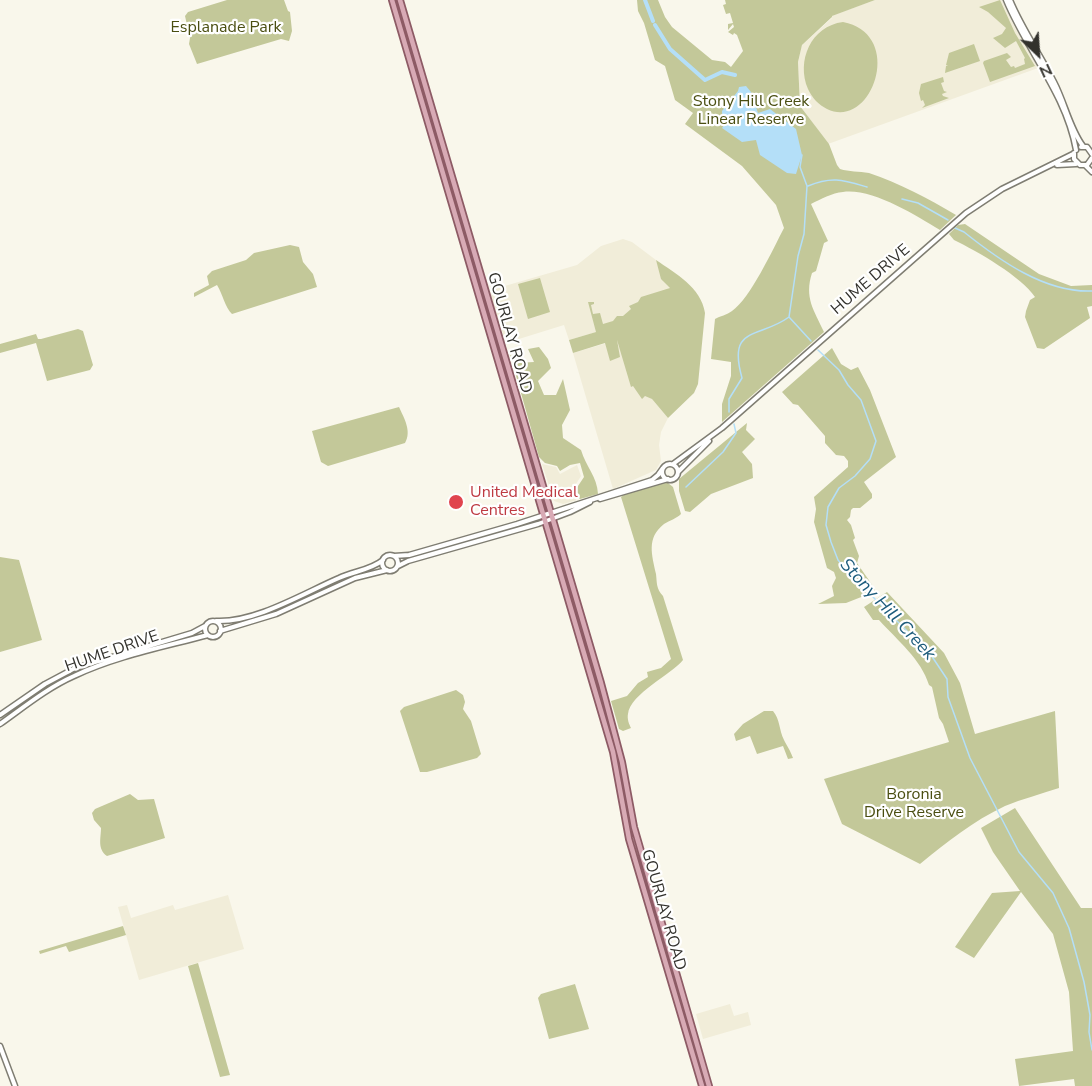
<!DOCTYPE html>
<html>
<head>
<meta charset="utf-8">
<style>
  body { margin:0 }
  #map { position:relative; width:1092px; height:1086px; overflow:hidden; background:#f9f7eb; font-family:"Nunito Sans",sans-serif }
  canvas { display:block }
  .north { position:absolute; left:1008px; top:24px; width:60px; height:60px; -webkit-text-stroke:4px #fff; paint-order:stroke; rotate:155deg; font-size:16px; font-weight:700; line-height:24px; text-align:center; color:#32312c }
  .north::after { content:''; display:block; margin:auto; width:21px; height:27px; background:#32312c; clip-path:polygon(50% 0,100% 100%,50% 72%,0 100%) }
</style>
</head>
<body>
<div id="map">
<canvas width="1092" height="1086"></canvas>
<div class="north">N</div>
</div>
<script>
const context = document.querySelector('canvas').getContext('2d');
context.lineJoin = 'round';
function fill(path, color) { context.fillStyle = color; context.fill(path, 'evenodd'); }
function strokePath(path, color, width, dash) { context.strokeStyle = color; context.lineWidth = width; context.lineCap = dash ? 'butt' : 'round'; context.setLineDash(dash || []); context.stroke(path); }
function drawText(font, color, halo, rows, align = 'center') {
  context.font = font + ' "Nunito Sans",sans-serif'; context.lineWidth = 4.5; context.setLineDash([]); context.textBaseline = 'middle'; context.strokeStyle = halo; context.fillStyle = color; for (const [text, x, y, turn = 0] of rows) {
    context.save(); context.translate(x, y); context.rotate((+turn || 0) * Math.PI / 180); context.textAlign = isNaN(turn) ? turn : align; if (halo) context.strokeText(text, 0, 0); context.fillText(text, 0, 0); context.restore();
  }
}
fill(new Path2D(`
  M875 0H1002L1011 20 1038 68 828 144 800 106 798 62 802 45 832 18 831 16Z
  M623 239 632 242 656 260 664 282 670 288 624 324 569 340 564 325 506 343 490 294 491 290 577 265 601 246Z
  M617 340 633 386 652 399 668 418 661 432 659 445 661 461 656 470 613 489 573 353Z
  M542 464 556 467 560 474 577 465 581 476 569 495 577 500 563 504 554 501Z
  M228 895 244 949 139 980 118 907 127 905 131 918 173 905 175 910Z
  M730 1004 734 1016 748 1012 751 1025 703 1039 696 1014Z`), '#f1edd9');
fill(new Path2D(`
  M227 0H284L288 11 290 12 292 31 289 41 281 39 197 64 189 44 190 38 185 16 188 12Z
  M637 0H658L665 17 672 27 712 60 725 62 731 67 743 51 737 35 734 33 733 35 728 32 734 27 733 24 728 30V24L733 23 730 13 726 14 723 5 726 4 725 0H875L832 16V17L802 45 798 62 800 106 829 144 837 165 840 169C849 172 859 171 869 173 899 183 929 199 956 215L940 230C915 215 872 188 843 192 832 193 821 199 811 204L828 241 824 243 816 271 812 273C804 298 814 310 824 332L722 422V404L731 376V362L711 359 715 319C720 316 727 315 732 311 750 299 773 249 784 228L776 205 742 166 685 124 693 113 675 100 665 66 655 60 644 23 638 11Z
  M1000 0 1015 33 1035 66 990 82 983 63 984 61 1007 53 1011 57 1006 60 1011 67 1014 66 1015 68 1025 64 1024 59 1025 58 1016 41 1005 48 993 38 1002 34 1006 28 988 12 979 7Z
  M843 22C906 34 872 131 827 109 819 105 812 98 808 89 796 61 811 26 843 22Z
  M974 44 980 61 945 73 946 66H948L946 65 949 53Z
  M943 77 944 82 941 83 944 91 947 92 942 94 943 96 949 98 922 108 925 105 923 100 921 101 919 93 921 84Z
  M965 224 1039 274 1071 286 1092 285V306L1087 307 1090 318 1044 349 1037 348 1025 317 1026 311 1030 300 1035 297C1022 277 977 251 954 240L949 234 958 225Z
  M290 245 299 247 303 262 313 274 317 287 232 314C225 307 223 295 217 285L194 297V293L209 285 207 276 212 271 246 260 254 253Z
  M656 260C676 274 701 287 705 313L698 384 694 393 668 418 652 399 645 396 642 399 633 386 631 387 617 340 620 357 610 361 605 343 573 353 569 340 596 332 588 302H594V304L591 305 593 314 600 313 603 324 613 321 617 316H623L631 309 629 306 638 302 641 297 670 288 661 279Z
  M540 278 550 312 528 319 518 284Z
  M78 329 83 331 93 365 90 370 47 381 36 343 0 353V344L36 334 38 339H41Z
  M539 347 548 359 551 368 538 381 544 395H556L563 379 570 410 562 425 563 438 581 450C586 467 597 476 598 494L580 499 572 495 584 477 580 463 570 465 560 471 557 466 545 463 539 457 510 354 517 363 534 362 528 349Z
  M832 348 841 364 851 370 858 367 870 390 896 457 864 482 872 494V498L860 508H853L851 510 850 517 847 520 851 525 855 538 853 540 859 556 857 563 875 589 874 592 846 603 818 604 834 596 832 586 836 578 834 572 827 568 814 522 816 509 814 497 848 467V461L844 456 836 455 825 443V436L798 405 793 404 782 392Z
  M399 407C404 418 412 431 405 443L328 466 321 462 312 431Z
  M747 423 746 430 755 439 742 452 752 464 753 478 711 494 690 512 685 511 679 491V479Z
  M664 482 668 483 673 487 681 514C676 519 670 520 664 524 646 538 652 555 656 574 657 582 656 589 663 596L683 660C672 674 630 694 628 714 627 719 629 724 631 728L623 731 619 729 611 701 627 696 638 683 648 677 647 672 661 668 671 659 621 497 625 494Z
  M0 557 19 560 42 640 0 652Z
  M887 592 944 653 960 683 975 734 1055 711 1059 788C1041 794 1022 799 1005 806 973 821 947 842 920 864L842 824 824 779 949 742 943 724 939 718 932 687 929 685C921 659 898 641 879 620H873L864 607Z
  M456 690 463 695 465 702 463 709 471 721 481 754 477 758 427 772H420L400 711 404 707Z
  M764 711H773C780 719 779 730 784 740 787 746 790 750 793 758L788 759 783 746 757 754 750 736 736 741 734 734 743 724Z
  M130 794 138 800 154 799 165 838 107 856C97 849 101 838 101 828L94 820 92 813 95 809Z
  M1015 808 1081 908H1092V1086H1075L1074 1079 1019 1086 1015 1059 1073 1051 1069 992 1053 934 1021 892 974 958 955 947 992 893 1020 891 993 852 981 828Z
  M123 926 126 935 69 952 66 946 40 954 39 951Z
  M198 963 230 1075 220 1077 188 966Z
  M575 984 589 1029 549 1039 538 998 541 994Z`), '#c3c899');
fill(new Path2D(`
  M746 86 751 92 758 113 770 109 796 129 802 155 796 174 787 173 760 155 756 140 742 142 722 128 728 120 726 116 722 115V111L738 91 739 87Z`), '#b4dff8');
strokePath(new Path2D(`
  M802 155 800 167 807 186 804 234 798 256 789 317 811 341
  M808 186C832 176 843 180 867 187
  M902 199 918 203 948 220
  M955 228 964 232C999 260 1045 293 1092 291
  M818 350 839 370 848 385 861 400 876 441 870 459 855 476 839 488 828 507 826 525 831 542 838 560 849 573 931 655 947 679 948 697 970 758 1019 852 1053 893 1069 928 1084 982 1090 1015 1089 1032 1092 1050
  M729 412V399L742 378C727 325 759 339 789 317
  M686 487 723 452 736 433 734 424`), '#b4dff8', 1.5);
strokePath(new Path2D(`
  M645 0 653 21
  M655 25 670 49 705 80 722 72 735 75`), '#b4dff8', 4);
const minor = new Path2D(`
  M1006 0C1027 51 1066 94 1076 150
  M1010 0C1022 29 1040 54 1054 82 1065 103 1070 129 1083 146
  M1081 147H1087L1092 154
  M1074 153V159L1080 165H1087L1092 158
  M1057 165 1076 164
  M1085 165 1092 172
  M673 464 722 428 966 213 1002 189 1073 154
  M662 472a8 8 0 1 1 16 0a8 8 0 1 1-16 0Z
  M678 472 709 441
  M600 499 668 479
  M382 563a8 8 0 1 1 16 0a8 8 0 1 1-16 0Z
  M394 556 409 555 517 524 652 480 658 475 663 468
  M398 566 408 561 538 524 570 512 590 502
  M216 621C255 623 304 593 339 578 354 571 371 570 383 560
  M205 629a8 8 0 1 1 16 0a8 8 0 1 1-16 0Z
  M220 631 276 614 355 578 387 570
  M0 715 45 684 75 668 192 633 205 626
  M0 724C24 707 47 688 74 676 116 656 164 647 208 635
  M0 1046 15 1086`);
const major = new Path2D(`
  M392 0 613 752 629 839 702 1086
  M400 0 601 683 622 762 634 827 709 1086`);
strokePath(minor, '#7f7d72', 7);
strokePath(major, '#8d5b65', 8);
strokePath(minor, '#fff', 4);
strokePath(major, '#d8aab5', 4.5);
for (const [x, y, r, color] of [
  [456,502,8,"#e0444e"]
]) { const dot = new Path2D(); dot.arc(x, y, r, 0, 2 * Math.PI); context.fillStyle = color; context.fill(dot); strokePath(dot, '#fff', 2); }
drawText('16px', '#4a4e11', '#fff', [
  ["Esplanade Park",226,28],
  ["Stony Hill Creek",751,102],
  ["Linear Reserve",751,120],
  ["Boronia",914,795],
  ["Drive Reserve",914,813]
]);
drawText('16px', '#32312c', '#fff', [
  ["HUME DRIVE",871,280,-41],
  ["GOURLAY ROAD",509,333,74],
  ["HUME DRIVE",112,652,-19],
  ["GOURLAY ROAD",663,910,74]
]);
drawText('16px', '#be3a42', '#fff', [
  ["United Medical",470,493],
  ["Centres",470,511]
], 'left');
drawText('italic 18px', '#1d5c7c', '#fff', [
  ["Stony Hill Creek",887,610,47]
]);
</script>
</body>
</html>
